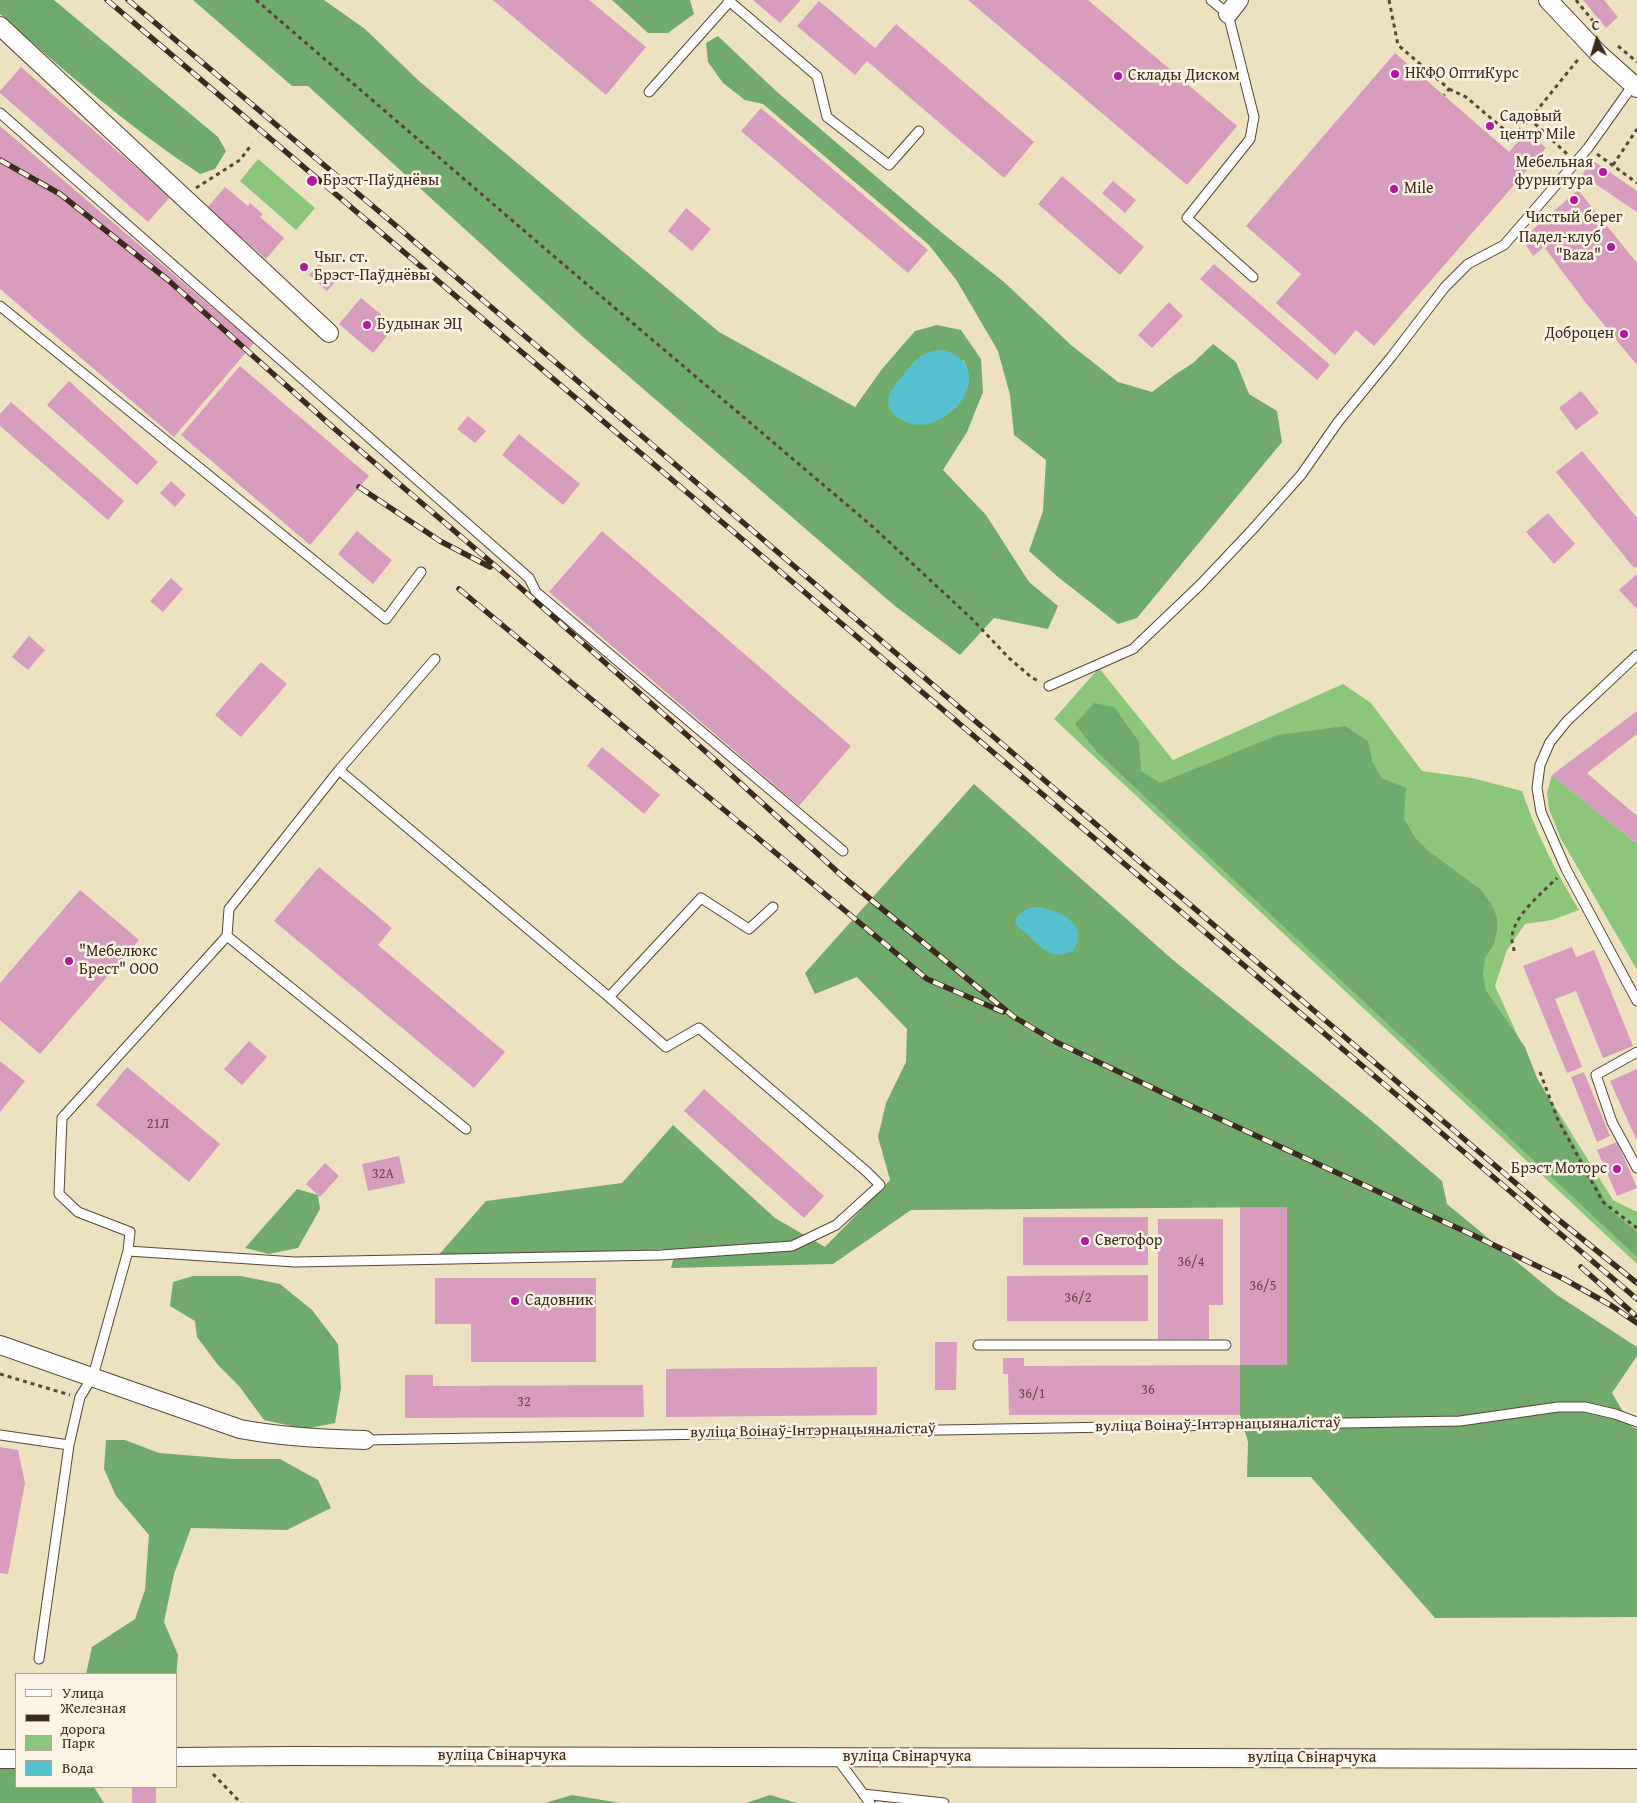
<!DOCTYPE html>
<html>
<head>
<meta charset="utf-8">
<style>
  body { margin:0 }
  #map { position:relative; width:1637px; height:1803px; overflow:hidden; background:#ece2c0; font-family:"Gentium Book Plus",serif }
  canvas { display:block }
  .legend { position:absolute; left:15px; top:1673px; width:162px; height:115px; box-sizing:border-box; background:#fcf5e5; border:1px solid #afa495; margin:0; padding:6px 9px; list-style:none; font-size:15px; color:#3b2a1e }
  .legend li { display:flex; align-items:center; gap:10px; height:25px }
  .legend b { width:25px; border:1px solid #afa495 }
  .north { position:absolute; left:1572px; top:15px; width:50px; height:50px; -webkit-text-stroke:4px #fcf5e5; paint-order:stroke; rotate:355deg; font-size:14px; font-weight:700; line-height:20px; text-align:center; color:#3b2a1e }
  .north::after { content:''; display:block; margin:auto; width:18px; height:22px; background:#3b2a1e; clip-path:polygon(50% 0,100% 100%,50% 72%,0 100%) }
</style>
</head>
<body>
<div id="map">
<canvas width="1637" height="1803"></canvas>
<ul class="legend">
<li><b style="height:6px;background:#fff"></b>Улица</li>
<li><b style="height:6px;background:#3b2a1e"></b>Железная дорога</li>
<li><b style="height:14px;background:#8bc67b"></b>Парк</li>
<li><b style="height:14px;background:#54c0ce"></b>Вода</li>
</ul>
<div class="north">С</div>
</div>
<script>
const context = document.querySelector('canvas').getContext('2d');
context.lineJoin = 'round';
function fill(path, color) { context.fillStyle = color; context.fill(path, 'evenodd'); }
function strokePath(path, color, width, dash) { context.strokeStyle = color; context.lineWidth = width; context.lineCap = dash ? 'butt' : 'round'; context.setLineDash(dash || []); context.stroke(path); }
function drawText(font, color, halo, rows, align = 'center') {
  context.font = font + ' "Gentium Book Plus",serif'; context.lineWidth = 5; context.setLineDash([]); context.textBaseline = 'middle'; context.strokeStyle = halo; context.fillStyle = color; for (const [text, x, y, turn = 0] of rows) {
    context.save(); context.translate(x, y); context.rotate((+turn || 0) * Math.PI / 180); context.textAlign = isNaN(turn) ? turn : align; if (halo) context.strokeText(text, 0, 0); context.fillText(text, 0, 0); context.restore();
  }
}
fill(new Path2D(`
  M258 159 315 208 296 230 240 181Z
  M1099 668 1173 760 1343 684 1371 703 1422 771 1472 778 1522 791C1536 833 1556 872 1579 910L1552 920 1525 924 1507 950 1495 986 1537 1078 1613 1200 1637 1212V1264L1054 719Z
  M1552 775 1637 844V970L1561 839 1549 809 1547 793Z`), '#8bc67b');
fill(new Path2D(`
  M0 0H54L218 137 226 151 215 169 200 174C129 127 64 71 0 14Z
  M193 0H324L365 29 419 81 719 332 855 407 882 369 915 331 937 325 961 330 981 359 983 392 967 432 943 470 986 515 1029 582 1058 606 1048 629 994 618 960 655 895 606 583 337 308 86H292ZM963 360C974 379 968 395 953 410Z
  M612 0H690L694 14 668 33H648Z
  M718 36 776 91 941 232 1004 282 1071 345 1118 382 1152 392 1173 376 1193 363 1213 344 1236 362 1249 394 1277 411 1282 442 1137 618 1118 624 1058 577 1029 551 1043 511 1046 460 1014 435 1010 395 998 351 957 281 929 245 763 104 745 100 723 83 708 62 706 43Z
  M1094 703 1114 707 1139 742 1141 771 1160 783 1278 735 1345 726 1368 741 1372 761 1381 778 1406 788 1404 819 1416 839 1431 853 1481 890 1491 904 1497 917V930L1494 944 1485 958 1483 975 1486 991 1525 1047 1537 1078 1611 1211 1637 1232V1257L1096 751 1075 724Z
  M974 784 1173 960 1371 1120 1442 1181 1447 1204 1557 1295 1637 1347V1356L1612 1393 1632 1427 1637 1429V1617L1435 1618 1311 1477H1247L1248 1442 1240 1415V1365H1287V1207L911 1210 833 1264 671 1268 676 1249 436 1258 486 1201 622 1183 673 1125 775 1218 825 1247 890 1180 878 1137 886 1103 906 1062 907 1029 857 977 815 994 805 973Z
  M297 1189 318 1195 320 1209 298 1248 269 1254 245 1248Z
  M193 1276H241L280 1284 312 1310 338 1344 341 1388 335 1423 305 1429 264 1420 239 1386 218 1365 197 1337 195 1321 170 1306 173 1282Z
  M106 1440H125L159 1453 233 1459H280L318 1480 331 1508 287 1530 191 1528 174 1574 164 1622 178 1655 176 1678V1674H86L92 1647 135 1619 145 1590 149 1535 116 1496 104 1469Z
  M0 1753 16 1755V1787H94L104 1803H0Z
  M572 1795 620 1803H545Z
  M770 1795 797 1803H746Z`), '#70ab6b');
fill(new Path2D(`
  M943 350C1006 368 941 447 900 419 878 405 891 390 903 375 909 368 914 360 921 356 928 351 936 351 943 350Z
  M1032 907C1055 907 1092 923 1073 951 1053 960 1044 951 1030 937 1025 932 1019 929 1015 923 1017 913 1023 911 1032 907Z`), '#54c0ce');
fill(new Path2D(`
  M493 0H589L646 47 606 95Z
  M753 0H801L780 23Z
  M968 0H1088L1237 126 1187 185Z
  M1583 0H1604L1618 17 1606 28Z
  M819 1 875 48 896 24 1034 142 1004 178 867 61 855 75 797 26Z
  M1395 53 1509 152 1527 131 1546 148 1374 346 1356 330 1335 355 1276 303 1301 274 1246 226Z
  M21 67 170 197 148 222 0 93V91Z
  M761 108 928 250 908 273 741 131Z
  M0 126 254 343 174 437 0 289Z
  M1592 160 1637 191V212L1582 175Z
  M1062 176 1144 247 1120 275 1038 204Z
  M1113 181 1136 200 1125 213 1102 193Z
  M225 187 248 206 250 203 263 214 260 217 284 238 266 259 242 238 239 241 227 231 230 227 207 208Z
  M1578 190 1637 263V365L1586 303 1544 247 1533 256 1522 239Z
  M686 208 711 229 692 251 668 231Z
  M319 264 337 280 327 291 309 275Z
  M1214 264 1330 365 1317 380 1200 279Z
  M361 298 395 326 373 353 339 324Z
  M1169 302 1183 316 1152 348 1138 335Z
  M240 366 369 476 310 545 181 435Z
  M69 381 158 462 137 485 47 405Z
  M1581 391 1599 413 1576 430 1559 408Z
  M11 402 124 501 108 520 0 426V414Z
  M468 416 486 431 475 443 457 429Z
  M519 434 580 484 563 505 502 455Z
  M1582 451 1637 518V566L1634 568 1556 472Z
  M171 481 186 495 175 507 160 493Z
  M1548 513 1575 544 1554 564 1526 532Z
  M357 531 392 560 373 584 338 554Z
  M602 531 851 746 799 806 549 592Z
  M1637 574V609L1619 590Z
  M171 578 183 589 163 612 150 601Z
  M29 636 45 650 28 670 12 657Z
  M261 662 287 684 241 737 215 715Z
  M1637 711V734L1587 773 1637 816V844L1552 775Z
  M602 747 660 795 644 814 587 766Z
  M319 867 392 928 378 945 505 1052 474 1088 274 921Z
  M80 890 139 940 40 1054 0 1020V983Z
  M1572 947 1576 957 1594 950 1633 1046 1603 1058 1576 991 1555 999 1582 1067 1567 1073 1523 966Z
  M249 1041 267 1057 242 1085 224 1069Z
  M0 1061 25 1081 0 1112Z
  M127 1067 220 1144 189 1182 96 1105Z
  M1637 1069V1141L1610 1081Z
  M1584 1072 1610 1136 1597 1142 1571 1077Z
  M704 1089 824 1196 804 1218 684 1111Z
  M1617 1142 1637 1188 1617 1196 1597 1150Z
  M399 1156 405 1183 368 1191 362 1164Z
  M325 1163 339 1176 320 1197 306 1184Z
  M1240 1207H1287V1365H1240Z
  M1023 1217H1148V1265H1023Z
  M1158 1219H1223V1305H1209V1339H1158Z
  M1148 1275V1321H1007V1276Z
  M435 1278H596V1362H471V1324H435Z
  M935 1342H957L956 1390H935Z
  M1003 1358H1024V1366L1240 1365V1415H1009L1008 1374H1003Z
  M877 1367V1415L666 1417V1369Z
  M405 1375H433V1386L643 1385 644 1417 405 1418Z
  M0 1447 18 1450 25 1483 8 1574 0 1573Z
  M132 1787H156V1803H132Z`), '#d89cbf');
const service = new Path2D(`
  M728 0 817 76 827 117 889 165 919 131
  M1211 0 1228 14 1254 117 1250 139 1187 218 1253 277
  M649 92 730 1
  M0 113 529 578 536 592 843 851
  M0 306 386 619 421 572
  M1637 655 1567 721 1550 742 1540 765 1537 788 1541 812 1566 869 1637 1001
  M1049 686 1133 649 1200 585 1252 530 1301 475 1338 422 1392 356 1445 287 1468 264 1504 245 1588 148 1635 82
  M339 770 435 659
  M1637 1052 1596 1075 1612 1122 1637 1168
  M466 1129 227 936 229 909 339 770 609 997
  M128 1251 295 1262 661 1255 792 1246 836 1225 880 1185 867 1172 699 1028 666 1047 609 997 701 898 749 929 773 907
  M978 1345H1226
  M0 1435 69 1445
  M365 1440 1460 1421 1558 1407H1585L1615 1414 1637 1422
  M39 1659 69 1445 80 1397 93 1376 128 1251 130 1232 78 1212 59 1194 62 1118 227 936
  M836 1757 870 1803
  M863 1794 944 1803`);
const minor = new Path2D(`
  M1548 0 1599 54 1637 88
  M1228 14 1239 0
  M0 26 329 333
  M0 1345 240 1429C282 1437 323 1439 365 1440
  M176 1757 292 1756 1637 1759
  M0 1759H16`);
strokePath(service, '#564636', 11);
strokePath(minor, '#564636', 20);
strokePath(new Path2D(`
  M256 0 543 247 873 527 972 619 1009 658 1031 677 1040 682
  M1389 0 1398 45 1449 89 1444 95
  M1576 0 1593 21
  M1618 46 1637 62
  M1449 89 1466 97 1513 137 1530 119 1568 155
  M1530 119 1580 57
  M1597 154 1637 183
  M1613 165 1637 129
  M196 188 240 160 252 144
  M1514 951C1514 947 1512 943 1512 939 1511 918 1543 892 1557 878
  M1540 1072 1558 1120 1603 1202 1637 1228
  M0 1374 70 1395
  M213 1774 241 1803`), '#564636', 3, [4, 4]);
strokePath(service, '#fff', 9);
strokePath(minor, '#fff', 18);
const rail = new Path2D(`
  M107 0 1637 1299
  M128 0 394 224 1560 1221 1637 1283
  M0 160 60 194 168 280 336 430 506 575 714 759 842 876 1014 1017 1056 1042 1176 1099 1475 1236 1564 1279 1612 1306 1637 1323
  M359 487 440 541 490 567
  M459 589 927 979 1003 1012
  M1581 1267 1635 1315`);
strokePath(rail, '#3b2a1e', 5.5);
strokePath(rail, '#fcf5e5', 4, [11]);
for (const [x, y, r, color] of [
  [1395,74,5,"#b5179e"],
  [1118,76,5,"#b5179e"],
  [1490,126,5,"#b5179e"],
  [1603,172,5,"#b5179e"],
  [312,181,6,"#b5179e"],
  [1394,189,5,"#b5179e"],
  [1574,200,5,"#b5179e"],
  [1611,247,5,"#b5179e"],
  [304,267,5,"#b5179e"],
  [367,325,5,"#b5179e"],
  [1624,334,5,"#b5179e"],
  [69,961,5,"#b5179e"],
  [1617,1169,5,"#b5179e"],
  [1085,1241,5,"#b5179e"],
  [515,1301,5,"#b5179e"]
]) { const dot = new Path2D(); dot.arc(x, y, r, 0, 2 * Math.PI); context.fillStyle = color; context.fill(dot); strokePath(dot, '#fcf5e5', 2); }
drawText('14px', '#624646', null, [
  ["21Л",158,1124],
  ["32А",383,1174],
  ["36/4",1191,1262],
  ["36/5",1263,1286],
  ["36/2",1078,1298],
  ["36",1148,1390],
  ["36/1",1032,1394],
  ["32",524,1402]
]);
drawText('16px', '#3b2a1e', '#fcf5e5', [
  ["НКФО ОптиКурс",1405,74],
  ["Склады Диском",1128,76],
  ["Садовый",1500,117],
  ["центр Mile",1500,135],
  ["Мебельная",1593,163,"right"],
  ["фурнитура",1593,181,"right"],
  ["Брэст-Паўднёвы",323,181],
  ["Mile",1404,189],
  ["Чистый берег",1574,218,"center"],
  ["Падел-клуб",1601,238,"right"],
  ["\"Baza\"",1601,256,"right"],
  ["Чыг. ст.",314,258],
  ["Брэст-Паўднёвы",314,276],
  ["Будынак ЭЦ",377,325],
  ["Доброцен",1614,334,"right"],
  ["\"Мебелюкс",79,952],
  ["Брест\" ООО",79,970],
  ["Брэст Моторс",1607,1169,"right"],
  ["Светофор",1095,1241],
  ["Садовник",525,1301]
], 'left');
drawText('16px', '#3b2a1e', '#fcf5e5', [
  ["вуліца Воінаў-Інтэрнацыяналістаў",1218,1425,-1],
  ["вуліца Воінаў-Інтэрнацыяналістаў",813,1431,-1],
  ["вуліца Свінарчука",502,1756],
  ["вуліца Свінарчука",907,1757],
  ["вуліца Свінарчука",1312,1758]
]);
</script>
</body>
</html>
